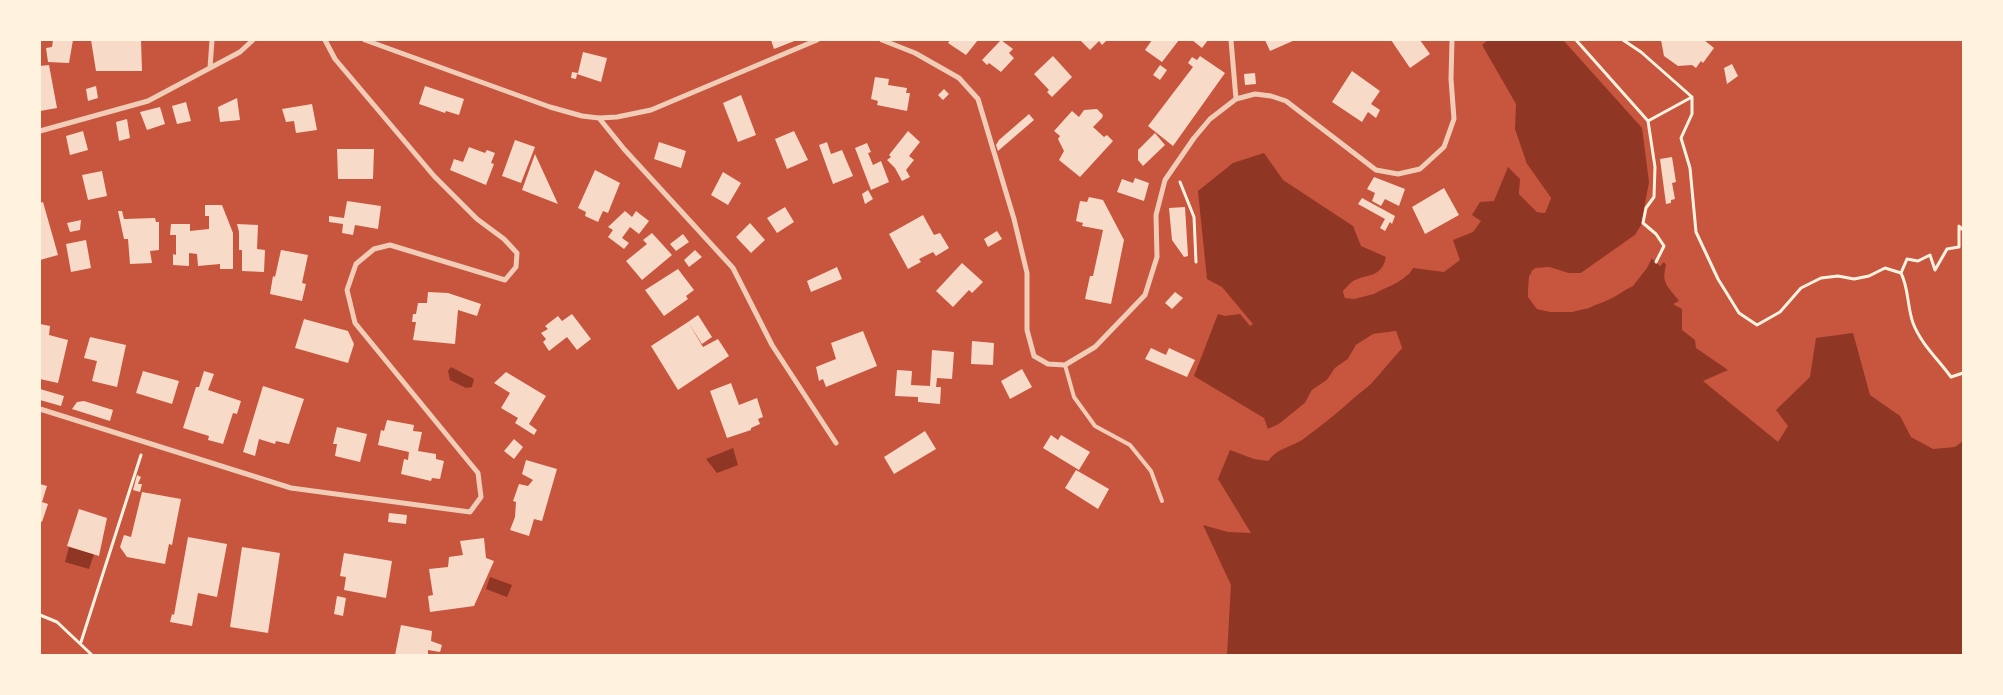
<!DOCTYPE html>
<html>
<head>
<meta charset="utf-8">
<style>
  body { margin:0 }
  #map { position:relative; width:2003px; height:695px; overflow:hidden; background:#c8553d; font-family:"Roboto Condensed",sans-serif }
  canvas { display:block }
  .frame { position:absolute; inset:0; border:41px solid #fff3e0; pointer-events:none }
</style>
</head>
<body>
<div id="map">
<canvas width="2003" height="695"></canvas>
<div class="frame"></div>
</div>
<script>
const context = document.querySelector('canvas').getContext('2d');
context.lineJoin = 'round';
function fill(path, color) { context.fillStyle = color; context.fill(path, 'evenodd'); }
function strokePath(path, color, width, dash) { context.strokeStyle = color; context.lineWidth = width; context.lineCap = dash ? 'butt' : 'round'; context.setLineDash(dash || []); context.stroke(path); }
fill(new Path2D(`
  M1488 40H1563L1642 128 1649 182 1641 225 1635 235 1581 273H1568L1549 267 1532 270C1528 289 1526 293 1537 309 1576 318 1637 299 1650 257L1660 266 1664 262 1666 265C1661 284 1668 286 1679 301L1673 304 1682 309V330L1695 340 1696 348 1728 370 1703 381 1778 442 1788 426 1776 410 1810 377 1816 338 1853 333 1870 395 1900 416 1911 437 1933 449 1955 447 1963 441V655H1227L1231 585 1203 525 1228 532 1251 533 1218 479 1230 450 1254 459 1268 461C1279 447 1290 448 1303 439 1340 413 1373 382 1402 348L1396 331 1373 334 1356 345 1348 359 1335 368 1327 380 1312 390 1305 403 1279 424 1268 429 1264 418 1194 376 1218 314 1225 316 1240 314 1250 326 1253 324 1222 287 1207 279 1198 191 1233 163 1264 153 1283 180 1353 226 1361 246 1386 257C1381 280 1367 272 1352 282 1349 284 1346 288 1343 291L1345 298C1367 295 1400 288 1413 268L1444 272 1460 260 1453 240 1473 232 1481 221 1472 215 1480 202 1494 201 1508 167 1520 179 1519 194 1537 212 1545 213 1551 198 1527 164 1515 129 1516 104 1482 45Z
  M451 367 474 379 472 387 466 388 450 380 448 371Z
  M733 448 738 465 717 473 706 459Z
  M69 547 94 554 89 569 65 562Z
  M490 577 512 585 507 597 486 589Z`), '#8f3625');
fill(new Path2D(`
  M1527 164 1551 198 1545 213 1537 212 1519 194 1521 177 1522 193 1538 210H1543L1548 198 1526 167Z
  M1635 235 1637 236 1582 275 1567 276 1549 269 1536 270 1531 277 1530 291 1531 296 1538 307 1550 310 1572 309 1588 305 1631 284 1645 267 1648 256H1653L1647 268 1633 286 1589 308 1572 312H1550L1537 309 1528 297V291L1529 276 1535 268 1549 267 1568 273H1581Z
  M1386 257H1389L1386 268 1375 278 1354 284 1346 292 1347 295 1354 296 1373 291 1407 272 1413 265V268L1409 274 1374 294 1354 299 1345 298 1343 291 1353 281 1374 275 1384 266Z
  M1396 331 1402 348 1371 384 1302 440 1276 451 1268 461 1267 459 1274 449 1301 438 1369 382 1400 347 1394 334 1374 336 1358 347 1350 360 1337 370 1329 382 1314 392 1306 405 1281 426 1266 430 1279 424 1305 403 1312 390 1327 380 1335 368 1348 359 1356 345 1374 334Z`), '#c8553d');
fill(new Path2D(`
  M53 40H73L69 63 48 62 46 48 52 47Z
  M91 40H141L142 71H96Z
  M771 40H797L774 49Z
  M950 40H978L966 55 948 43Z
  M1001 40 1013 49 1009 53 1014 58 1001 72 989 63 987 65 982 60Z
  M1080 40H1107L1102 45 1099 41 1090 50Z
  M1152 40H1179L1162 62 1145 50Z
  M1192 40H1208L1202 48Z
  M1265 40H1295L1270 51Z
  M1391 40H1420L1430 54 1410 68Z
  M1661 40H1704L1714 48 1703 63 1701 61 1696 68 1692 65 1678 66 1664 56Z
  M583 52 607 58 601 82 577 74 576 79 571 78 572 72 578 73Z
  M1053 56 1072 77 1052 97 1047 92 1049 90 1034 74Z
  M1200 56 1225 73 1173 146 1148 126 1193 67 1188 63 1192 57 1197 60Z
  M1732 64 1738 76 1727 84 1724 68Z
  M49 65 57 108 40 111V66Z
  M1160 65 1167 70 1160 80 1153 75Z
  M1352 71 1380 91 1371 104 1380 110 1376 118 1368 112 1362 122 1332 102Z
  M1255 73 1256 84 1245 85 1244 74Z
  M875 77 889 79 888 85 907 88 906 93H910L907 111 877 105 878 101 871 99Z
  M96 86 98 98 88 101 86 89Z
  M425 86 464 99 459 115 446 111 445 113 419 104Z
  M944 89 949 94 943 100 938 95Z
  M741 95 756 135 738 142 723 103Z
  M237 98 240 120 220 122 218 107Z
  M186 102 191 121 177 124 172 106Z
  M312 104 317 130 296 133 294 121 286 122 282 109Z
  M160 107 165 124 147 130 140 112Z
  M1097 109 1103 115 1102 118 1093 127 1104 137 1107 135 1113 141 1080 177 1059 160 1064 151 1058 139 1060 136 1054 131 1072 111 1079 117 1084 110Z
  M1029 114 1034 120 998 151 996 145 999 140Z
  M127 119 130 138 119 141 116 122Z
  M83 131 88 150 70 155 66 136Z
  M794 131 808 160 787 169 775 139Z
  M908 131 920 142 909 156 914 160 906 170 910 177 902 181 895 168 887 160 891 157 889 155Z
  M1155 133 1165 145 1143 166 1138 160V150Z
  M515 140 535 147 521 183 502 176Z
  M659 142 686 151 681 168 654 159Z
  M827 142 831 154 842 150 853 176 833 184 819 145Z
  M867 143 871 152 868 153 873 165 881 161 889 182 871 190 855 148Z
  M469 147 485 153 487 150 495 153 491 163 494 164 486 185 450 170 454 159 463 162Z
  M337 149H374L373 179H338Z
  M535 154 558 204 522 190Z
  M1672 157 1676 182 1672 183 1675 199 1671 200V203L1666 204 1660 159Z
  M595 170 620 183 608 213 603 211 598 222 585 216 586 212 578 208Z
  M102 171 107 196 88 200 82 175Z
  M723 172 741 183 728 205 711 195Z
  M1374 177 1405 189 1399 206 1385 199 1381 206 1372 201 1375 193 1367 189Z
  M1135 178 1149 183 1144 201 1117 192 1122 179 1133 183Z
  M1444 188 1459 215 1425 234 1412 207Z
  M868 190 873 199 865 204 862 194Z
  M1089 197 1103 200 1124 240 1111 304 1085 299 1090 276H1093L1103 230 1082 226 1083 223 1076 221 1080 201 1087 202Z
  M1362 198 1395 216 1392 224 1390 222 1385 231 1380 228 1385 219 1358 204Z
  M347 201 381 206 378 229 355 225 353 235 342 233 343 224 329 222V216L344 218Z
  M43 202 58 255 40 260V203Z
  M205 205H222L233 233V269H220V264L198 266 197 254 189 253V266L173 265V254L176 255V235H170L171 224H190V231L209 229V216H205Z
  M785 207 794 222 777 233 767 218Z
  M1185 207 1188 256 1184 257 1172 240 1169 208Z
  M118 211H122L124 219 155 218 156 222H159V250L150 251 152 263 130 264 128 239H124Z
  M625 211 632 217 636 211 649 221 639 234 630 227 622 238 629 243 624 249 608 237 613 230 608 227Z
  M923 215 934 235 940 233 949 248 936 256 933 252 919 259 921 262 908 269 889 234Z
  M81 220 80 230 70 232 67 223Z
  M750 223 765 240 751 253 736 237Z
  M237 224 258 225 257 249 265 250 264 272 242 271V250H239V232Z
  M997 231 1002 239 988 247 984 239Z
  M652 233 672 255 642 280 626 261 647 244 643 240Z
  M683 234 689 242 676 251 670 244Z
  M86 240 91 268 71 272 66 244Z
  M281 250 308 255 302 283 306 284 302 301 270 294 273 276 275 277Z
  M695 250 702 257 689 267 684 260Z
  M962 263 983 282 972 293 969 290 953 307 936 291Z
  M837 267 842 279 811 292 807 281Z
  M678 269 694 290 686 296 688 299 664 316 645 290Z
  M428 292 448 293 481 304 477 316 458 310 455 344 413 340 416 322H412L413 314H416L418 303H427Z
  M1175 292 1183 298 1172 309 1165 303Z
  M572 314 591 339 577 350 567 337 549 351 543 342 546 339 541 333 548 329 545 326 558 316 562 321Z
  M698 315 712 337 702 344 688 322Z
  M304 319 348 331 354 344 348 363 295 348Z
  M688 322 703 347 718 339 729 356 678 390 651 346Z
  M40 324 50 326 49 335 68 340 58 383 40 379Z
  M863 331 877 366 826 387 823 379 819 381 816 367 836 359 831 343Z
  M90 337 126 345 117 387 92 381 97 361 84 358Z
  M972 341 994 343 993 365 971 364Z
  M1151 348 1166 355 1169 348 1195 360 1187 377 1145 359Z
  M932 350 954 352 952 379 937 378 936 387H941L940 404 918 402V397L895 396 897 370 912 371 911 385 930 386Z
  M1022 369 1032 387 1010 399 1001 381Z
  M143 371 179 381 172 404 136 393Z
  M204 371 214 374 208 390 241 401 237 414 233 413 223 444 208 440 209 436 183 428 196 387H199Z
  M506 372 546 396 529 424 537 430 534 435 515 423 518 418 501 408 510 393 494 383Z
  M731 383 739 405 757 398 763 417 758 419 760 424 751 428V430L727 438 710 391Z
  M263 386 304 399 289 444 276 441 275 444 259 439 255 456 243 452Z
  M40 389 64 396 61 406 40 400Z
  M84 401 113 410 110 421 72 409 77 402Z
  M387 420 414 425 413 431 422 432 418 451 436 454V459L444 461 440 479 432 478 431 481 401 474 404 459 408 460 409 452 378 445 381 430 384 431Z
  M337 427 367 434 360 462 335 456 337 444H333Z
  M925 431 936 449 894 474 884 457Z
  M1051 435 1058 440 1061 435 1090 452 1079 470 1043 448Z
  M514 439 523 447 514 459 504 451Z
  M526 460 557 469 542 521 534 519 529 536 510 530 515 517 516 502 513 501 519 484 528 486 533 480 522 474Z
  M1076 470 1109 489 1098 509 1065 488Z
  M137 475 141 477 138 484H142L140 492 133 490Z
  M40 484 47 486 42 502 48 504 42 522 40 521Z
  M142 492 181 499 172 545 169 544 165 564 127 557 120 547 124 535 131 537Z
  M79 509 107 518 99 556 67 546Z
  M389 513 407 515 406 524 388 522Z
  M188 537 227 544 217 597 198 593 192 626 170 622 172 614 174 615Z
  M484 538 486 558 494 561 474 606 430 612 428 596 433 595 429 569 448 567 449 557 463 555 460 541Z
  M242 547 280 553 268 633 230 627Z
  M344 553 392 561 386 598 344 590 346 577 340 576Z
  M337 596 346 598 343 616 334 614Z
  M401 625 432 631 431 641 442 645 440 652 428 650V655H395Z`), '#f7dbc8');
strokePath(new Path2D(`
  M1576 40 1648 121 1655 167 1654 197 1646 208 1643 223 1656 234 1664 246 1656 262
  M1623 40 1641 52 1692 97V114L1681 138 1690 168 1696 232 1718 279 1739 313 1757 325 1780 312 1801 288 1821 278 1838 276 1854 279 1869 276 1885 268 1901 273C1909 289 1907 306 1913 323 1921 344 1938 359 1951 377L1963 373
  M1648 121 1692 97
  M1180 182 1194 217 1196 262
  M1901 273 1907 259 1918 261 1930 255 1935 270 1947 249 1959 247V226L1963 230
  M40 615 57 622 92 655
  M81 642 141 455`), '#fff3e0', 3);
strokePath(new Path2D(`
  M1065 365 1074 397 1095 426 1130 445 1151 471 1162 501`), '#f1ccb7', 4);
strokePath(new Path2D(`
  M365 40 550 107 582 116 599 118 617 117 651 110 817 40
  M882 40 915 53 959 78 978 99 1014 219 1027 273V330L1034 356 1048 364 1065 365 1095 347 1145 295 1157 257 1156 215 1165 180 1194 138 1210 119 1236 99 1255 94 1271 96 1286 101 1376 170 1398 174 1420 169 1444 147 1454 119 1451 79 1452 40
  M1231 40 1236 99
  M210 68 212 40
  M599 118 624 149 733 268 772 345 836 443
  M40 131 148 101 240 52 253 40
  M40 409 291 488 470 512 481 497 478 473 355 323 347 290 356 264 374 249 390 245 505 280 516 267 517 253 504 239 477 219 434 176 335 59 325 40`), '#f1ccb7', 5);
</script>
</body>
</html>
